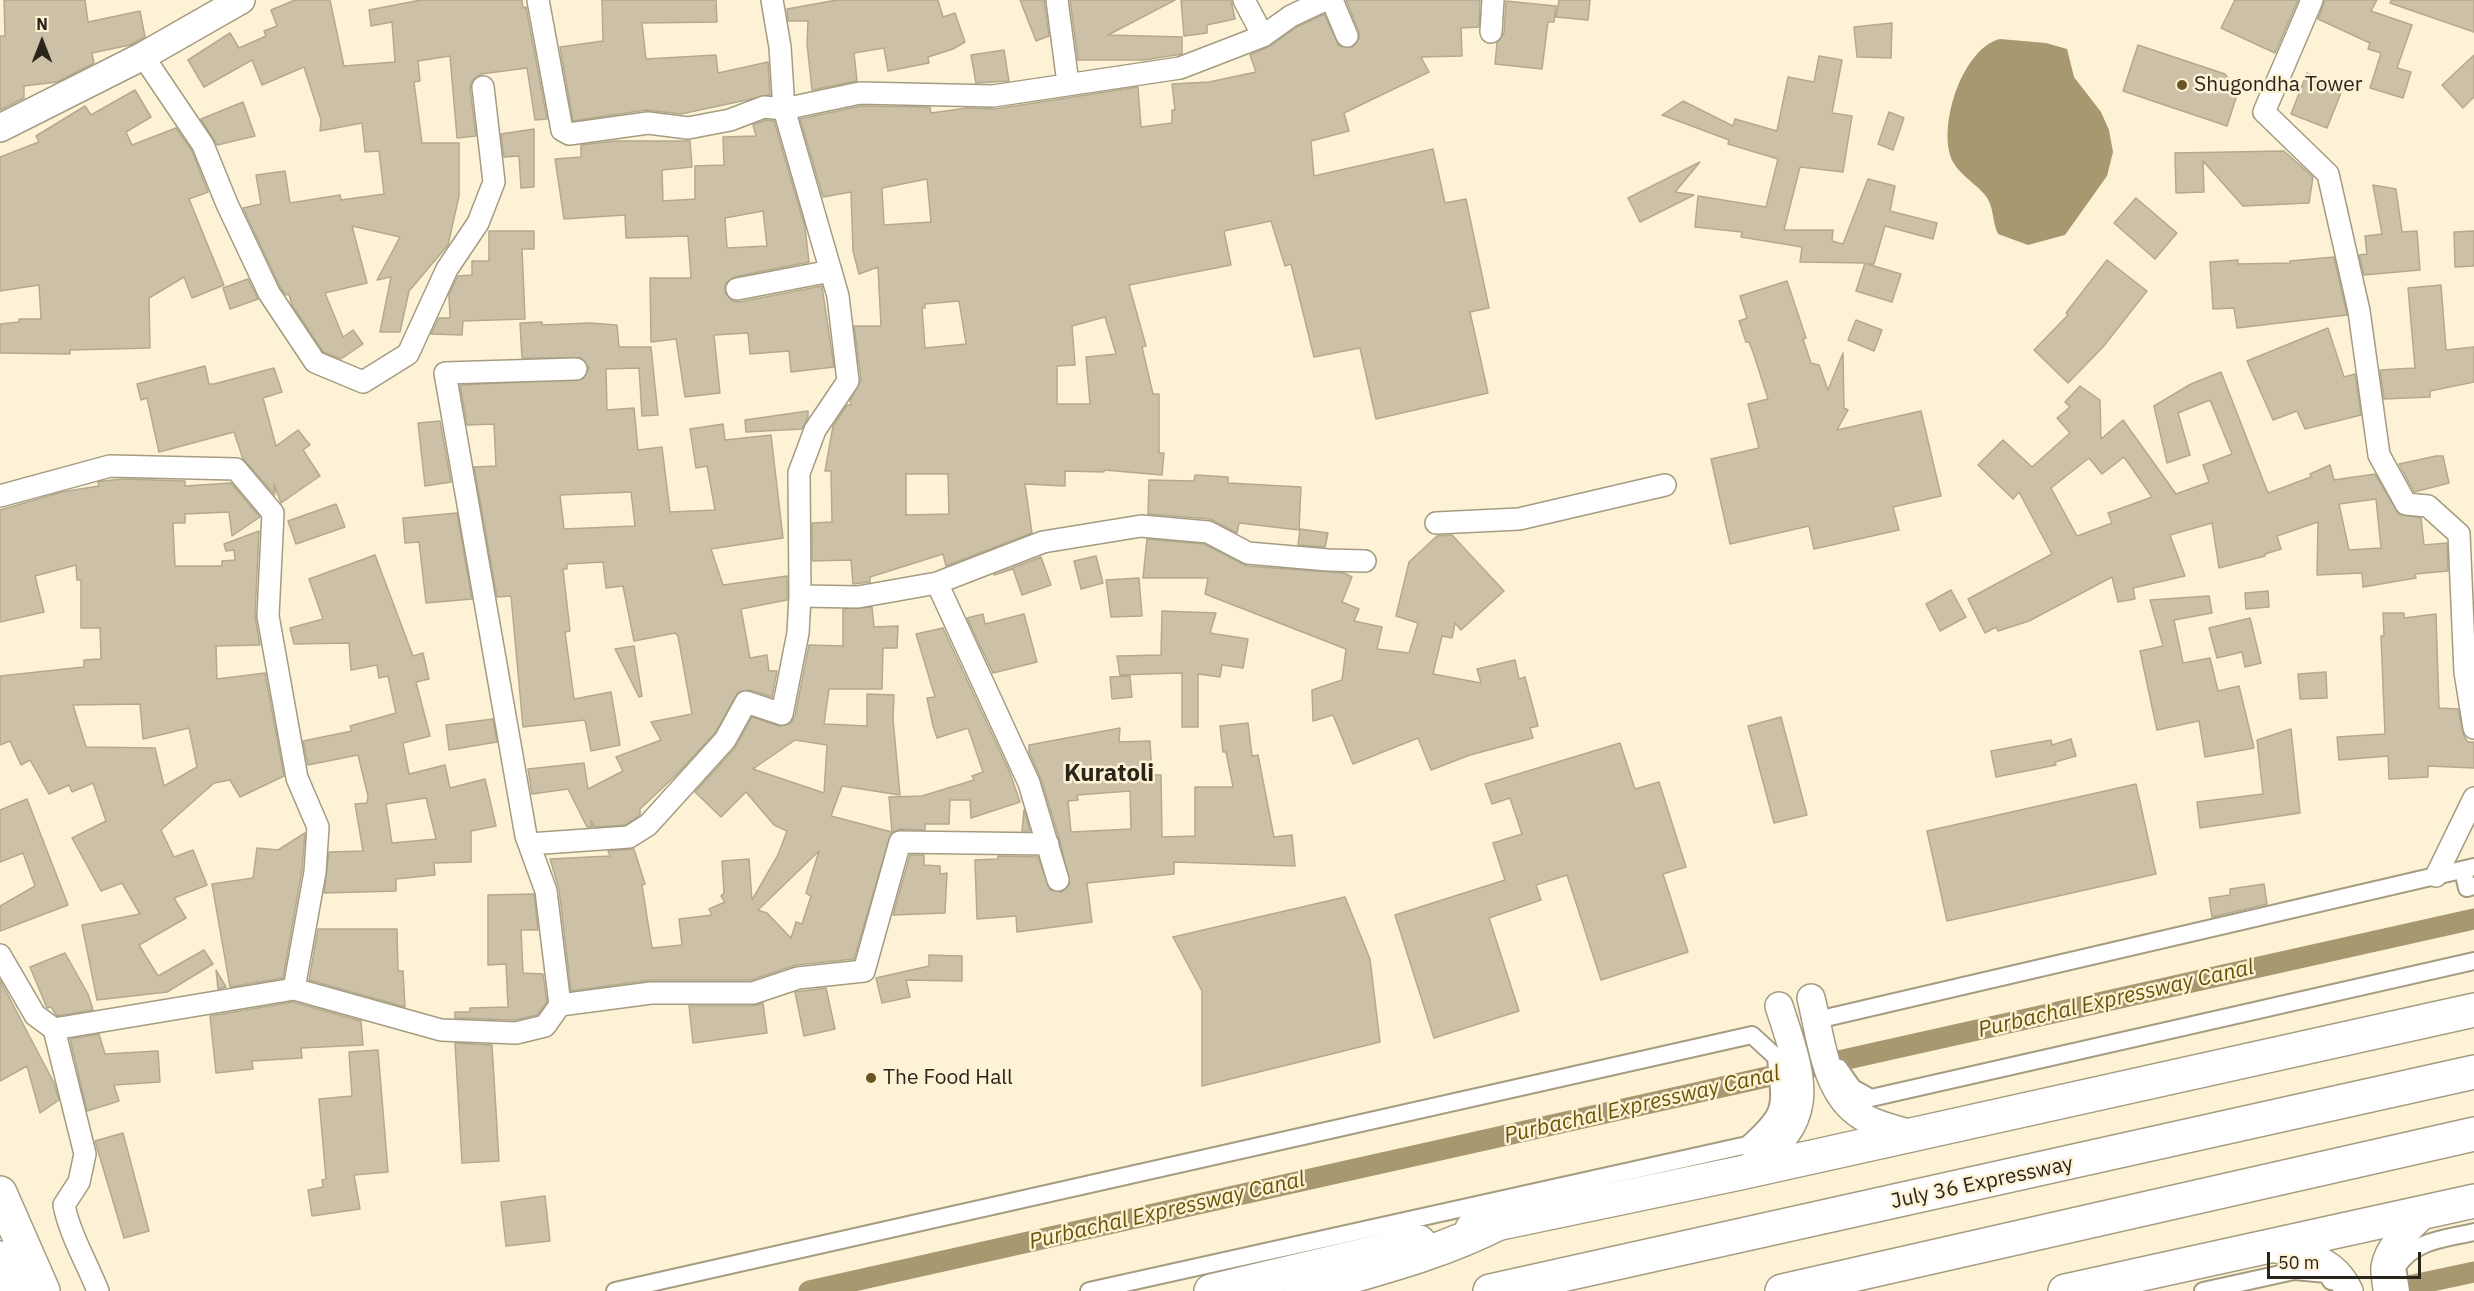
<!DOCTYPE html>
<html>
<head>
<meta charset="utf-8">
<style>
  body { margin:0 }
  #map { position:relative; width:2474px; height:1291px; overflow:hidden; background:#fef2d6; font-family:"IBM Plex Sans",sans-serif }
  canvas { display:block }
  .north { position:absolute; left:12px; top:12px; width:60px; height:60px; -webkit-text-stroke:4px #fef2d6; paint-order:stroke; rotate:0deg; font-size:16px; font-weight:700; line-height:24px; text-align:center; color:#29251b }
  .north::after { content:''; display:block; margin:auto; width:21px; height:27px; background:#29251b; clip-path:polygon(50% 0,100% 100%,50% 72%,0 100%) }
  .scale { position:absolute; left:2267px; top:1252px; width:154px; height:27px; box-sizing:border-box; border:3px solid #29251b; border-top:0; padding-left:8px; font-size:18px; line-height:21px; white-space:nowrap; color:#29251b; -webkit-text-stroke:4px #fef2d6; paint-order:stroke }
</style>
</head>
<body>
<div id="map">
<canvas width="2474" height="1291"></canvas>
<div class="north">N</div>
<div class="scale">50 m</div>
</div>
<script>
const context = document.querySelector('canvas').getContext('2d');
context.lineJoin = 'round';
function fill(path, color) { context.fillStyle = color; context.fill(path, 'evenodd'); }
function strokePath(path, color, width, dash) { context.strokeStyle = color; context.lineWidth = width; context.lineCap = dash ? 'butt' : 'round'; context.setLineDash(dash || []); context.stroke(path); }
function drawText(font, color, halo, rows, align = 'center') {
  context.font = font + ' "IBM Plex Sans",sans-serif'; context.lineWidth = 5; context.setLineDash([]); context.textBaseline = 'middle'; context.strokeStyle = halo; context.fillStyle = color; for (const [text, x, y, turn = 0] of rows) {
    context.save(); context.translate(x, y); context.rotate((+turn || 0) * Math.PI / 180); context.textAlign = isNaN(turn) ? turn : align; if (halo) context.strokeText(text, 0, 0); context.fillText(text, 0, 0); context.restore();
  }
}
fill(new Path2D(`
  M2000 39 2046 43 2067 49 2074 77 2101 112 2109 130 2113 152 2107 176 2065 235 2028 245 1998 234C1992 222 1994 205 1985 195 1976 184 1960 175 1953 162 1936 129 1962 48 2000 39Z`), '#a8986f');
strokePath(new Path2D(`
  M809 1291 2474 919
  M2385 1291 2474 1272`), '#a8986f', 21);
const building = new Path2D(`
  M4 0H85L88 22 140 11 145 37 130 45 92 53 94 63 57 82 24 86V98L0 110V36H5Z
  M295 0H330L344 66 395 62 392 22 371 26 369 10 421 0H522L523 8 526 7 547 119 535 120 527 68 481 74 472 81 470 88 476 136 457 138 450 56 418 61 420 81 414 82 422 143H459V196L448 245 409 291 400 332H380L391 277 377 280 400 237 352 226 367 283 325 293 343 337 353 330 363 344 341 359 323 352 292 305 289 294 286 295 280 287 243 208 261 204 256 175 285 171 290 203 340 195 341 200 384 194 379 151 365 152 362 123 320 131 321 120 304 67 262 85 252 60 204 87 188 60 230 33 239 48 266 36 264 31 277 26 271 10Z
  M602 0H716L717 22 642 23 646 59 716 55 718 73 768 62 770 95 681 114 646 110 573 121 560 47 603 41Z
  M837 0H938L943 17 955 13 965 42 953 49 928 57 929 63 888 71 884 48 854 53 857 81 812 90 807 44 808 21H788L787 9Z
  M1020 0H1044L1049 36 1036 41Z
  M1070 0H1175L1108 35 1182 37V54L1144 60H1078Z
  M1181 0H1231L1235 19 1207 25V33L1184 36Z
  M1346 0H1480L1479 27 1461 28 1462 56 1421 57 1429 72 1344 113 1349 131 1311 141 1314 176 1433 149 1445 203 1466 199 1489 308 1470 312 1488 393 1376 419 1360 348 1314 357 1291 264 1285 266 1271 221 1224 231 1231 265 1129 285 1146 346 1142 347 1153 394H1159V453H1164L1162 475 1104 470V472L1065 471V486L1025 484 1032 533 946 566 943 554 870 577V582L853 584 851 560 812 561V523L832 522 831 471H825L833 426 847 405H851L850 400 861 380 854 326H881L878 267 859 274 853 251 851 192 823 197 800 119 861 106 930 107 931 113 967 108 995 109 1138 87 1141 127 1172 123V110H1175L1172 84 1209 82 1256 72 1250 55 1270 46 1297 27 1324 14 1339 46 1352 47 1359 38V32ZM927 179 931 222 884 225 882 188ZM959 301 966 344 925 348 922 308H925V304ZM1105 317 1116 354 1086 357 1090 404H1057V366L1075 365 1072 326ZM906 474H948L949 514 906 515Z
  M1559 0H1590L1588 20 1556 17Z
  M2235 0H2298L2275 53 2221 28Z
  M2325 0H2377L2371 11 2412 25 2397 68 2411 72 2403 98 2370 88 2381 53 2368 49 2370 43 2318 19Z
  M2391 0H2474V32L2390 3Z
  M1506 1 1556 6 1554 22H1548L1542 69 1495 64 1497 43 1504 33Z
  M1892 23 1891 58 1857 57 1854 27Z
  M2138 45 2225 74 2238 92 2227 126 2123 91Z
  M1004 50 1009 81 976 83 971 55Z
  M2474 55V97L2463 108 2442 85Z
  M1819 56 1842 60 1832 113 1852 116 1843 172 1800 167 1784 230H1833L1832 241 1843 244 1868 179 1895 186 1890 211 1937 223 1933 239 1885 226 1874 264H1867L1901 274 1892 302 1856 291 1865 263 1800 262 1802 247 1741 237 1742 232 1695 227 1698 196 1766 207 1778 159 1728 144 1729 140 1662 115 1683 101 1733 126 1735 119 1777 131 1788 77 1814 82Z
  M2307 73 2343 88 2327 128 2291 114Z
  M135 90 151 117 126 132 132 145 176 128 192 151 208 192 189 199 224 285 192 298 184 277 149 298 150 348 70 350V354L0 353V324L19 322V319H41L39 285 0 291V157L39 142 36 136 85 106 91 115Z
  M243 102 255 136 217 145 201 119Z
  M1889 112 1904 118 1893 150 1878 144Z
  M766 120 774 121 805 227 809 262 734 277 725 284V292L732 301 739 302 822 286 834 367 791 372 789 351 750 354 748 333 714 335 720 393 685 397 676 339 651 342 650 278H691L688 236 626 238 625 215 564 219 555 159 581 157V145L615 141H690L692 167 662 170 663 201 695 199V166L724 165 723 137 756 136 753 125ZM763 211 767 246 727 248 725 218Z
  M534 129V187L521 188 519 156 504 157 501 134Z
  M2284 151 2313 177 2309 203 2243 206 2203 161 2204 192 2176 193 2175 153Z
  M1700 162 1675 192 1694 195 1640 222 1628 198Z
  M2373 185 2396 189 2402 232 2417 231 2420 270 2364 275 2359 255 2367 254 2365 236 2382 234Z
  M2136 198 2177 233 2155 259 2114 223Z
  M489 231H534V249H522L525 319 463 321 462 335 431 334 439 318H450L449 294 458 276 472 275V261H489Z
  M2474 231V266L2455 267 2454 232Z
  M2334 257 2347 315 2237 328 2234 308 2213 309 2210 262 2238 260V264L2290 263V261Z
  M2107 260 2147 291 2103 347 2068 383 2034 350 2068 315 2066 313Z
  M248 279 258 299 230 309 223 288Z
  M1787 281 1806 338 1803 339 1811 363 1819 365 1828 390 1843 353 1844 408 1848 410 1837 430 1921 411 1941 496 1893 507 1899 530 1814 549 1809 526 1730 544 1711 459 1759 448 1748 404 1768 399 1754 355 1749 342H1746L1739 321 1747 318 1740 296Z
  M2441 285 2446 350 2474 347V382L2430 391V397L2384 399 2380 370 2415 368 2408 288Z
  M1856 320 1882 330 1874 351 1848 340Z
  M542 322V325L590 323 617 325 619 347H651L658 415 642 416 639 368 606 369 607 410 634 408 638 450 662 447 670 512 715 510 707 466 696 468 690 429 723 424 725 440 771 435 783 538 711 549 723 585 787 576V600L741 609 750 658 767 655 769 671H777L772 697 750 690 738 692 715 733 674 777 640 809V815L625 825 594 827 591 820 592 827H587L568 789 532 794 528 769 584 763 588 789 623 771 616 757 661 740 651 722 692 714 678 636 675 633 634 641 623 586 606 588 603 562 567 564V569H563L570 631 565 632 574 699 611 692 620 745 591 751 585 720 523 727 511 596 497 597 474 467 496 466 494 424 467 425 460 385 583 379 589 368 581 358H522L520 323ZM631 492 635 526 564 529 560 495Z
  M2328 328 2344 377 2355 374 2361 415 2305 429 2297 411 2273 420 2247 361Z
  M205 366 209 384H214L274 368 282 392 263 398 276 446 298 430 310 445 303 450 320 476 281 503 274 484 275 495 243 459 234 432 159 452 147 398 141 400 137 384Z
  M2221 372 2268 493 2311 477 2310 474 2330 465 2334 480 2375 474 2399 514 2421 518 2424 545 2447 543 2448 571 2415 574 2416 578 2363 587 2362 573 2317 575 2318 522 2277 536 2281 549 2265 554V556L2219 568 2212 523 2170 535 2185 576 2133 588 2135 599 2118 602 2112 577 2029 621 1998 631 1996 627 1985 633 1968 599 2052 554 2019 492 2013 499 1978 465 2003 440 2032 467 2070 433 2057 418 2070 407 2065 402 2080 386 2100 400 2101 439 2123 420 2176 494 2209 482 2203 465 2232 454 2210 400 2178 413 2190 455 2167 463 2154 406 2191 384ZM2124 457 2152 497 2108 513 2112 523 2077 536 2051 488 2089 458 2102 474ZM2376 499 2381 548 2349 550 2339 504Z
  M808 411V417L802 429 746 432 745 420Z
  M440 421 451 482 425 486 418 423Z
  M2436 456H2443L2449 483 2414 492 2399 464Z
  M1195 475 1228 477V483L1301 487 1299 530 1239 523 1237 533 1210 519 1148 514 1149 480 1194 481Z
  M124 479 185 481V486L231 483 260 517 232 536 229 512 185 514V523H173L175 566H222V561L235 560 234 550 226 551 224 544 259 531 255 616 260 645 216 646 217 679 265 673 284 776 240 797 230 780 214 783 161 830 174 857 193 850 207 885 174 898 186 918 139 945 158 976 204 950 213 964 167 992 97 1000 82 925 140 914 122 883 101 891 72 838 106 821 93 783 72 792 69 785 49 794 30 760 21 765 10 741 0 745V676L84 667V660L101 659 100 628H81V580H77L76 565 35 576 44 612 0 622V510L62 492 99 486 98 482 103 481ZM140 704 143 739 189 728 197 767 164 786 155 748 86 747 73 705Z
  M336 504 345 527 296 544 288 521Z
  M457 513 472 599 426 603 419 542 405 543 403 518Z
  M1300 529 1328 533 1325 547 1298 545Z
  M1452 535 1504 591 1461 630 1455 623 1452 638 1442 636 1433 674 1481 683 1477 669 1515 660 1519 679 1525 677 1538 726 1530 728 1533 738 1470 755 1431 770 1418 738 1353 764 1333 715 1313 721 1312 690 1342 680 1346 649 1205 594 1208 578H1143L1147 539 1204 544 1247 566 1344 573 1352 577 1342 602 1359 609 1354 621 1382 627 1377 649 1409 653 1418 623 1396 616 1409 562 1437 536Z
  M375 555 413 656 423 653 429 679 416 682 430 736 403 743 409 774 445 765 450 788 485 779 496 826 471 831V862L434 863 435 875 396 879V891L324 893 329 852 363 851 355 804 367 803 368 796 358 755 308 765 303 741 352 731 350 726 396 713 388 676 379 678 377 665 351 670 349 643 294 644 290 628 323 619 309 579ZM426 798 436 839 392 843 386 804Z
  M1096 556 1103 583 1081 589 1074 561Z
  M1041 557 1051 585 1022 595 1013 569 994 575Z
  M1139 578 1142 616 1111 617 1106 580Z
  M1951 590 1966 617 1940 631 1926 604Z
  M2268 591 2269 607 2246 609 2245 593Z
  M2209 596 2212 613 2174 620 2183 663 2210 658 2218 691 2239 686 2254 748 2205 757 2199 721 2157 730 2140 651 2163 646 2150 600Z
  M872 607 874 627 898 626 897 648H883L882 689H829L824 724 867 726V694L894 695 893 719 900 795 842 786 831 816 892 832 889 797 922 796 974 780 972 776 983 772 968 728 937 738 933 726 927 698 935 697 916 634 943 628 1010 773 1020 802 971 818 970 800H950L949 824H925V830L900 829 891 833 854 959 796 965 751 980H651L571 991 559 889 550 859 610 856 608 851 634 849 645 884 642 885 652 948 682 945 679 919 712 915 709 909 725 902 721 896 724 893 722 861 749 859 752 900 778 855 787 831 774 825 746 792 721 817 695 792 735 748 752 717 779 726 791 723 795 716 809 645 843 646V609ZM795 740 827 745 824 793 753 769ZM819 851 806 893 811 896 802 924 796 922 791 938 767 913 758 910Z
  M1162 611 1216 613 1210 633 1248 639 1243 668 1222 665 1220 677 1198 674V727H1182V673L1120 675 1117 656 1161 655Z
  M2383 613H2404V618L2436 614 2439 708 2458 709 2464 736 2468 742H2474V768L2428 766V777L2389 779 2388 756 2339 760 2337 737 2385 734 2381 636H2384Z
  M983 614 985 624 1024 614 1037 662 993 673 967 618Z
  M2250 618 2261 663 2245 667 2242 652 2217 658 2209 628Z
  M634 646 642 696 639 697 615 649Z
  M2326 672 2327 698 2300 699 2298 674Z
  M1130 676 1132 697 1112 699 1110 677Z
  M1781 717 1807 815 1774 823 1748 726Z
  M493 719 497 742 449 750 446 725Z
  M1248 723 1252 756 1258 755 1274 837 1292 835 1295 866 1174 862V874L1087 883 1092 922 1017 932 1016 916 977 919 975 860 998 859V856L1038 857 1050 890 1062 892 1070 884 1059 838 1041 779 1029 752V745L1120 728 1119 742 1150 741 1152 775H1161L1162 837 1195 836V787H1233L1226 752H1223L1220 726ZM1130 791 1131 829 1071 832 1068 801 1078 800 1077 795Z
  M2291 729 2300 813 2200 828 2197 802 2263 794 2257 740Z
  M2071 739 2076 756 2055 762 2056 765 1996 777 1991 751 2051 740 2052 745Z
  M1620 743 1635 789 1659 782 1686 867 1663 874 1688 952 1601 980 1567 875 1536 885 1541 900 1489 918 1519 1011 1434 1038 1395 915 1505 880 1493 843 1522 834 1510 798 1492 804 1485 784Z
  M2136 784 2156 874 1947 921 1927 831Z
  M27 799 68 905 0 931V906L35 886 23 853 0 862V810Z
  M1024 810 1030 831H1022Z
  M305 833 302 870 283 978 230 987 212 884 253 878 257 848 278 850Z
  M910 855H924V865L940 866V874L947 873 945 913 893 915Z
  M2264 884 2267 904 2212 917 2209 898 2230 895V889Z
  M534 894 538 930H521L523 973 543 974 547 1002 537 1015 515 1020 455 1018V1012H470V1008L508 1007 506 964 488 965V895Z
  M1345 897 1370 959 1380 1042 1202 1086V991L1173 937Z
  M318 929H397L398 971H403L405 1007 309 980Z
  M65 953 88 994 93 1010 57 1016 51 1007 47 1008 30 967Z
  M929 955 962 956V981L906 980 910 997 882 1003 876 978 929 966Z
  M216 970 226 987 218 989Z
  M0 980 54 1083 59 1100 40 1113 27 1066 0 1081Z
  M826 988 835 1029 804 1036 795 992Z
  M293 1002 361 1021 363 1045 301 1048 302 1058 252 1061 253 1069 216 1073 210 1016Z
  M763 1003 767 1033 693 1043 689 1006H753Z
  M99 1034 105 1054 158 1051 160 1082 114 1085 119 1101 87 1111 70 1039Z
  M455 1043 492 1045 499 1161 462 1163Z
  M378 1050 388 1172 354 1175 360 1209 312 1216 308 1190 323 1187 322 1180 326 1179 319 1099 352 1096 349 1052Z
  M123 1133 149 1231 124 1238 95 1141Z
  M545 1196 550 1241 506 1246 501 1202Z`);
fill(building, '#ccc1a6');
strokePath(building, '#b4a98f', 1.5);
const pedestrian = new Path2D(`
  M2463 870 2467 888 2474 886
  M1817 1020 2474 867
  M1839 1068 1853 1088 1871 1098 2474 961
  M615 1291 1752 1035 1776 1057C1780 1106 1787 1110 1747 1145L1089 1291
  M2203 1291 2294 1271 2327 1274 2331 1281
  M2401 1291 2397 1267C2414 1240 2444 1239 2474 1232`);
const minor = new Path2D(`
  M538 0 562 130 569 134 648 123 688 128 730 120 764 107 784 109 860 93 993 96 1180 68 1263 36
  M1057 0 1068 83
  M1244 0 1263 36 1291 16 1325 0
  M1332 0 1347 36
  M2312 0 2264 112 2328 174 2359 311 2379 455 2406 504 2428 506 2459 534 2465 672 2474 728
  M1491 32 1493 0
  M143 56 203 145 227 204 269 293 315 362 363 382 408 354 447 269 478 223 494 182 483 87
  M737 289 831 271
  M0 496 110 466 236 469 273 513 268 616 297 778 318 827 315 872 294 989
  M1436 523 1519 519 1665 485
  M937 583 1029 783 1058 880
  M800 596 858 597 937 583 1043 542 1141 526 1208 532 1248 553 1328 560 1365 561
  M529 844 629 837 648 825 725 740 746 702 782 714 798 633 800 596 799 473 815 430 848 381 838 296 784 109 780 47 772 0
  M2436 876 2474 798
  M0 955 35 1015 54 1029 85 1154 79 1182 64 1205C70 1235 87 1263 98 1291
  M560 1005 546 891 526 836 445 373 576 369
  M54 1029 294 989 441 1030 516 1033 545 1026 560 1005 651 993H753L798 978 864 971 900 842 1048 844`);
const tertiary = new Path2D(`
  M0 128 143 56 241 0
  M1811 998C1821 1037 1824 1091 1860 1115 1874 1125 1895 1129 1912 1134
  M1746 1169C1821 1121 1803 1080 1779 1006
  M2271 1248C2305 1255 2333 1257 2349 1291
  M2387 1291C2387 1284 2384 1274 2385 1267 2389 1244 2411 1227 2426 1212`);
const primary = new Path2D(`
  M1472 1229 1740 1173 2474 1010
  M1211 1291 1419 1242
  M2065 1291 2474 1201`);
const motorway = new Path2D(`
  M0 1193 43 1291
  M0 1258 15 1291
  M1300 1291C1368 1271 1437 1255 1501 1222
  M1490 1291 2474 1072
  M1782 1291 2474 1134`);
strokePath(pedestrian, '#a59b81', 20);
strokePath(minor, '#a59b81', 24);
strokePath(tertiary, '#a59b81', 30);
strokePath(primary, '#a59b81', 36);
strokePath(motorway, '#a59b81', 36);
strokePath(pedestrian, '#fff', 16);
strokePath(minor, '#fff', 21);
strokePath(tertiary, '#fff', 27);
strokePath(primary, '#fff', 33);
strokePath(motorway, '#fff', 33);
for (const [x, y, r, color] of [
  [2182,85,6,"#695524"],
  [871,1078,6,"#695524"]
]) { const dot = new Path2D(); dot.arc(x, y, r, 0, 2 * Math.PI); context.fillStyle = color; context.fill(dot); strokePath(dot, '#fef2d6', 2); }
drawText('21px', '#29251b', '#fef2d6', [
  ["Shugondha Tower",2194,85],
  ["The Food Hall",883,1078]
], 'left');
drawText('21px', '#29251b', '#fef2d6', [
  ["July 36 Expressway",1982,1183,-12]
]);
drawText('italic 22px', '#695106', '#fef2d6', [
  ["Purbachal Expressway Canal",2116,999,-13],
  ["Purbachal Expressway Canal",1642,1105,-13],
  ["Purbachal Expressway Canal",1167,1211,-13]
]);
drawText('bold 24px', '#29251b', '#fef2d6', [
  ["Kuratoli",1109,774]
]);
</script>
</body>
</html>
